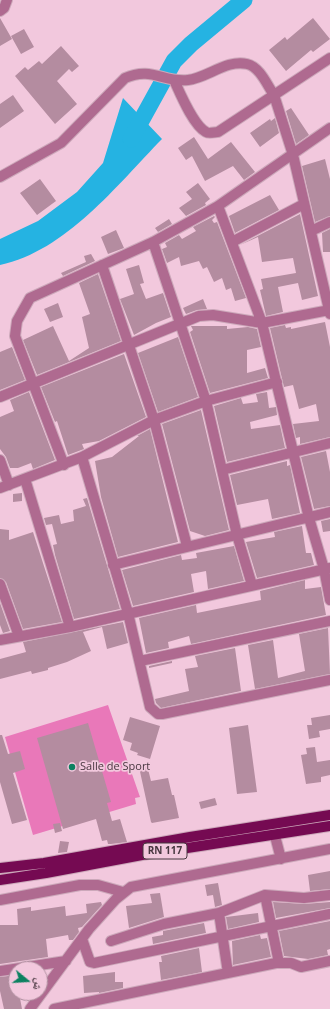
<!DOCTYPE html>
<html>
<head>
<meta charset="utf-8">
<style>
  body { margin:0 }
  #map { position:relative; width:330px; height:1009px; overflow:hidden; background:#f2c8dd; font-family:"Open Sans","Noto Naskh Arabic",sans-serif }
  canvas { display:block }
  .north { position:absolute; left:8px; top:961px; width:40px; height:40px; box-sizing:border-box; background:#f2c8dd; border:1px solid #ae8e9e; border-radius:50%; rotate:108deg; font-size:11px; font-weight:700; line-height:16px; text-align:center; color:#47363f }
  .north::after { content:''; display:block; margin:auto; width:14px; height:18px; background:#0b8160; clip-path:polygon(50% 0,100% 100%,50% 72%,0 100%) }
</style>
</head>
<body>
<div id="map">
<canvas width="330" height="1009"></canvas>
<div class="north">ش</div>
</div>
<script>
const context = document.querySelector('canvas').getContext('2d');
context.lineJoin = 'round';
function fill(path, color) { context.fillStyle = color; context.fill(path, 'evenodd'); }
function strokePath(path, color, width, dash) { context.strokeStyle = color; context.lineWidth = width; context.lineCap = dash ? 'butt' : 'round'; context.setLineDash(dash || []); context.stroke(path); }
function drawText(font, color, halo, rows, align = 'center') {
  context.font = font + ' "Open Sans",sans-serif'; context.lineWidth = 3.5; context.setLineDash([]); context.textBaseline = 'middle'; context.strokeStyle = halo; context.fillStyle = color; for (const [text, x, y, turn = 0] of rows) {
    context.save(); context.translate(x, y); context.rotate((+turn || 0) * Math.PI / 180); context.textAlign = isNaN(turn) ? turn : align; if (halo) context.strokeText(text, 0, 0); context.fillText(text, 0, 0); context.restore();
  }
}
fill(new Path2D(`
  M108 705 140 797 135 798 136 804 33 835 5 737Z`), '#e978b9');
fill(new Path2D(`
  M123 98 162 139C117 185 66 251 0 265V239L38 221 77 192 103 163Z`), '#25b3e2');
strokePath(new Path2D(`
  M131 139 174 61 191 44 244 0`), '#25b3e2', 17);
fill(new Path2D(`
  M0 18 12 39 0 46Z
  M313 18 330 39 313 52 311 50 286 71 269 50 285 37 287 40Z
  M24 29 34 47 21 54 11 36Z
  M61 46 79 66 72 72 69 69 57 81 77 104 55 124 15 76 25 67 28 70 39 61 42 64Z
  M13 95 24 111 0 128V104Z
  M291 108 309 135 296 144 286 111Z
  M275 118 279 133 260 147 250 133 270 119 271 121Z
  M194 137 208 159 231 142 255 172 244 180 233 166 205 181 192 156 186 160 178 148Z
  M325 159 330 179V216L315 222 302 166Z
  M40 179 56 201 37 215 20 193Z
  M198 183 210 199 205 203 206 205 186 216 179 208 192 199 186 192Z
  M270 195 279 210 235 233 229 216Z
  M300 214 318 296 302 300 298 283 278 287 283 312 266 316 260 290 263 289 261 279 296 273 293 258 262 262 258 237 240 245Z
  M214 216 215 217 212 220 214 223 217 222 246 298 235 301 231 288 226 290 222 278 214 282 207 267 203 269 199 261 181 266 179 257 167 263 162 249 167 247 165 243 179 235 182 239 196 231 193 227Z
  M169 219 172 224 158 232 155 228Z
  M330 229V252H323L322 233Z
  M116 230 124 248 108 254 101 237Z
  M91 254 95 261 63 276 61 273 86 262 84 256Z
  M139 265 144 283 140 284 146 299 163 293 171 317 156 323 134 335 120 299 134 294 126 269Z
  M98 274 121 341 37 375 23 340 53 326 69 361 89 348 82 317 90 314 79 283Z
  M203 299 207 309 197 310 186 314 183 308Z
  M58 303 63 317 50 322 44 309Z
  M325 322 330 347V437L300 444V437L296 438 293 424 319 421 316 404 299 409 293 385 284 387 270 328 285 325 286 328 291 327V329Z
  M191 326H227V329L248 327 257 329 261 347 247 350V373L265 368 268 378 210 393 190 332 193 330Z
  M178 337 198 397 158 412 138 353Z
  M12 347 25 380 0 390V352Z
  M124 354 146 417 99 441 82 444 84 449 68 455 57 421 55 422 41 387Z
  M29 392 55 460 33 469 31 463 18 468H10L6 457 0 449V417L14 411 10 400Z
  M267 392 269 408 276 407 277 415 250 422 251 429 280 425 285 448 227 462 214 406 241 398 243 404 258 402 256 394Z
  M201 410 229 530 205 536 190 531 162 424Z
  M150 429 178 542 118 557 101 497 95 461 112 457 139 436H137Z
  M326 451 330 472V506L314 509 301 457Z
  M287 461V466L290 465 300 513 272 519 268 499 237 505 230 475Z
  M22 493V501L13 502V494Z
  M87 498 120 609 74 619 55 555 53 545 57 544 52 524 46 525 44 518 59 515 61 524 74 521 73 510 86 506 83 499Z
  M330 519V531L323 532 321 521Z
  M302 526 306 553H311L314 565 257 578 246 542 275 537 274 532Z
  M0 529 9 530V540L33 532 62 622 23 629 6 582 0 578Z
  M234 546 244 581 208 589 206 571 191 574 194 592 133 606 122 570 181 555 182 560 197 558 196 553Z
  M305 580V589L321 587 326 615 191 644 189 636 168 642 169 648 146 653 139 618 196 605 197 613 261 600 260 591Z
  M0 603 10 631 3 633 0 625Z
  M123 622 128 643 107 649 102 627 83 632 91 651 67 662 48 668V670L32 674 31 671 0 679V659L26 652 23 642Z
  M328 628 330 674 255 689 248 645 273 640 278 678 305 671 299 634Z
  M235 648 241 691 161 708 156 703 155 699 189 691 185 669 198 667 195 656Z
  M172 661V663L149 668V666Z
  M330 715V729L319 731 320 737 309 739 307 725H312L311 718Z
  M130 717 160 726 150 759 137 755 138 753 130 750 132 743 123 740Z
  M88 723 111 802 107 803 112 821 120 819 127 842 111 844H108L107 840 102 841 96 819 63 829 37 738Z
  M248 725 257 792 237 794 229 728Z
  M0 735H2L8 754 20 751 25 769 13 773 27 820 12 824 0 782Z
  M315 747 317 762 330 760V775L321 777V782L306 784 301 755 307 754 306 748Z
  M147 765 151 781 168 778 172 795H174L179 818 152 823 151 822 139 767Z
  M215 798 217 805 201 809 199 802Z
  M60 823 62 831 55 833 53 824Z
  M60 841 69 842 67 852 58 853Z
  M330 871V889L310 891 308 875Z
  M218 883 222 905 215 907 213 895 207 896 205 885Z
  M160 893 164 917 129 928 126 906 152 903 150 894Z
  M101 902 102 905 82 927 78 928 79 932 73 940H69L68 935 46 939 48 957 0 964V925H18L17 909 31 907V911L65 906 66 916 87 913 86 904Z
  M273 902 304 904 330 902V908L276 918Z
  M258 913 259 922 228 929 226 917Z
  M330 921V949L327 950 328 955 308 959 284 956 279 931Z
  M204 923 206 933 153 944 152 937 163 935V931Z
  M260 935 261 939 267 938 271 957 233 965 232 941Z
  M199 948 202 972 161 980 159 962H162L161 956Z
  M115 972V982H123V988L99 993V992L84 993 83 976Z
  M16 975V993H19L22 1009H4L0 991V977Z`), '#b48ca0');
const minor = new Path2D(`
  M0 11 4 8 7 0
  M174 80C180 93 193 125 206 132 209 134 214 132 218 132L274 95 293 155 330 314
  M0 177 61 143 125 78C152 66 163 83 188 80 207 78 227 59 247 64 260 67 267 85 274 95L330 58
  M218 206 262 323 309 518 324 569 330 600
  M311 231 330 222
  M153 242 206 401 237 535 252 585
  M232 242 304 204
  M102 265 154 420 187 546
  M0 397 199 316 213 315 262 323 330 310
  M82 457 128 613 150 707 158 714H162L330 680
  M0 460 9 485
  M64 465 15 336 17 321 30 298 153 242 218 206 330 128
  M222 470 330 443
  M25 479 70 627
  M0 488 82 457 154 420 206 401 277 382
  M113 565 330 512
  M0 584 19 636
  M0 640 70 627 330 568
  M140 661 330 621
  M275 836 281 859
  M265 895 279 963
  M0 900 80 885H98L123 892
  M219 913 228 973
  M82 939 90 962 94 963 330 914
  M111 941 164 924 219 913 265 895 304 898 330 895
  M0 971 66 961
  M30 1009 89 929 116 899 131 887 330 849
  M54 1009 276 963H291L301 967 330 961`);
const major = new Path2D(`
  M0 868 44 863 190 837 330 815
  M0 880 46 873 142 855 330 826`);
strokePath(minor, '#cca8ba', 12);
strokePath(major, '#cca8ba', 12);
strokePath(minor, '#af6a90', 10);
strokePath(major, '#750a52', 10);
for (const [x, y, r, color] of [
  [72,767,4,"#0b8160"]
]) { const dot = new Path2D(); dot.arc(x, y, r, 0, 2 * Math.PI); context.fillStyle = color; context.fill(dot); strokePath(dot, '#f2c8dd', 1.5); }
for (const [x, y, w] of [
  [165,851,44]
]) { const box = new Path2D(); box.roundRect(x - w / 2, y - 8, w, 16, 3); context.fillStyle = '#f2c8dd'; context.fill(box); strokePath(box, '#47363f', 1); }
drawText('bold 10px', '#47363f', null, [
  ["RN 117",165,851]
]);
drawText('11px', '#47363f', '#f2c8dd', [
  ["Salle de Sport",80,767]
], 'left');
</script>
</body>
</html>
